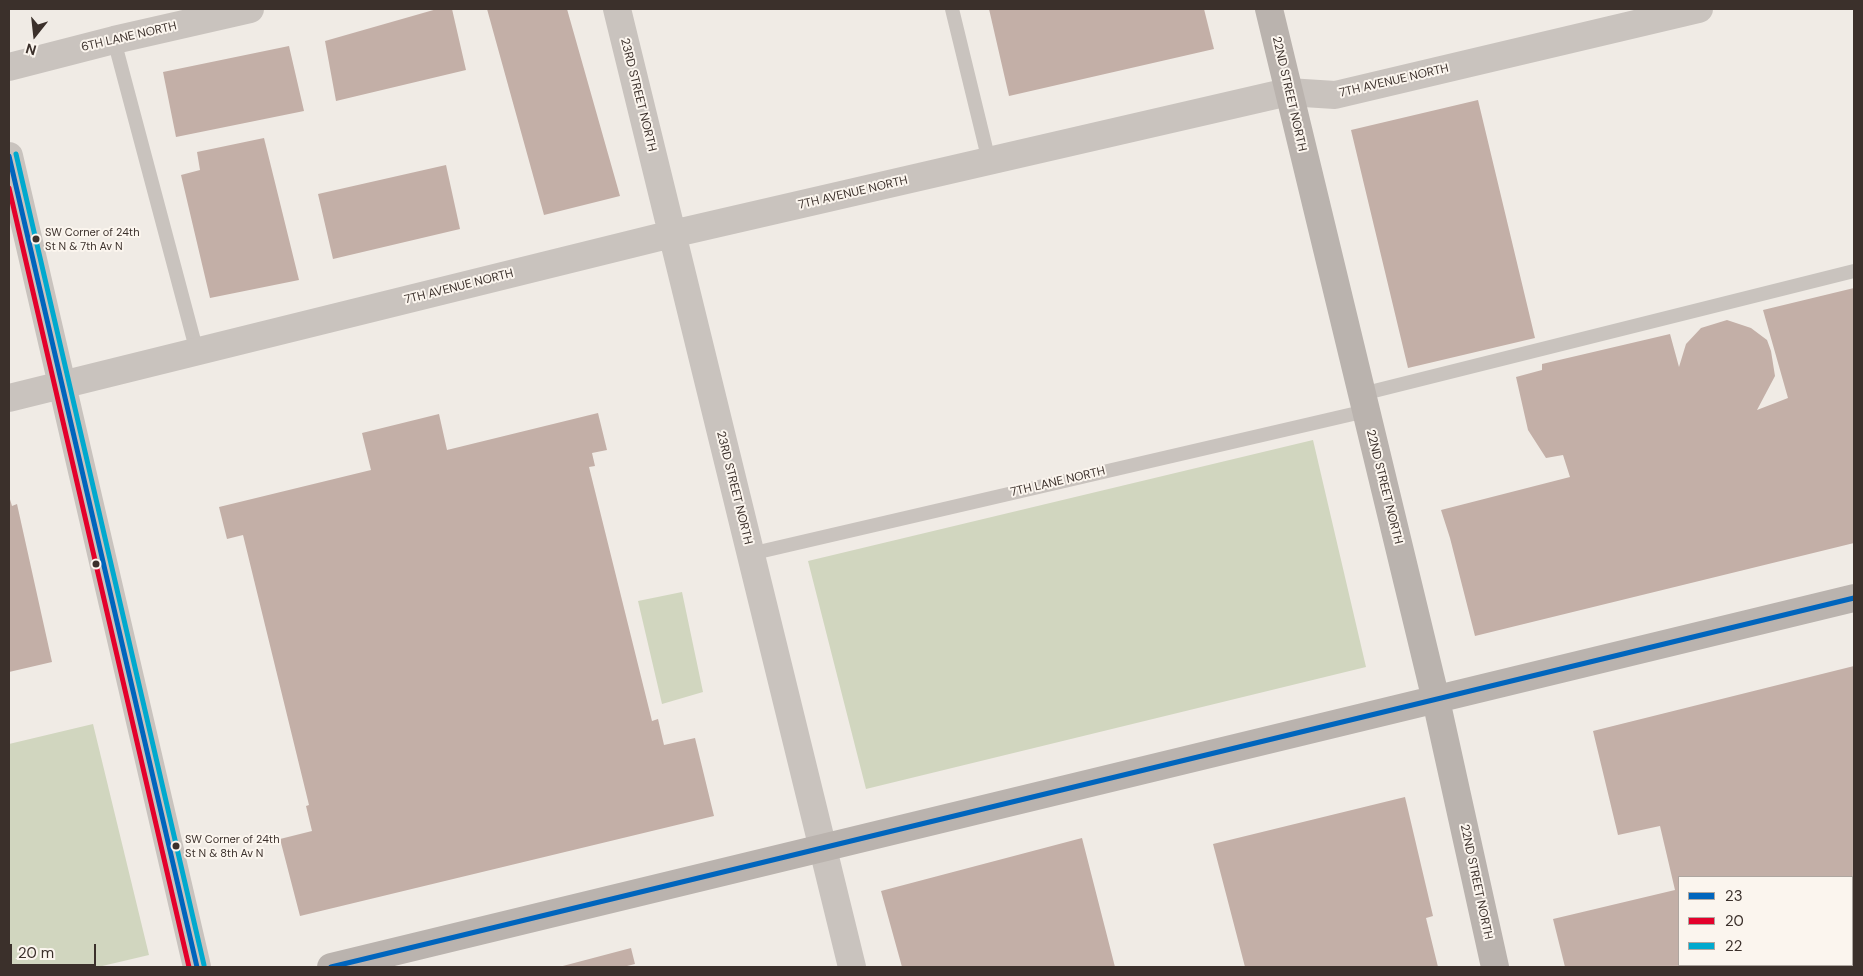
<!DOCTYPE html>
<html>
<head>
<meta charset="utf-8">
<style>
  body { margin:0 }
  #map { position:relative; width:1863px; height:976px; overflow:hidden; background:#f0ebe5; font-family:"DM Sans",sans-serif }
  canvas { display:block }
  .frame { position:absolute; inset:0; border:10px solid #3b302b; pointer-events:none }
  .legend { position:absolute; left:1678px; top:876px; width:175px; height:90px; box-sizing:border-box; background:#fbf5ee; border:1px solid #aea6a0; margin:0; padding:6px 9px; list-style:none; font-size:15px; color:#3b302b }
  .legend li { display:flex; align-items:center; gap:10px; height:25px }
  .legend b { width:25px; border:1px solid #aea6a0 }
  .north { position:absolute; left:10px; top:10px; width:50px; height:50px; -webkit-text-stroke:4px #fbf5ee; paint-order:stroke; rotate:196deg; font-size:14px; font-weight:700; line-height:20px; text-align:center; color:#3b302b }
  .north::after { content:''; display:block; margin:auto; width:18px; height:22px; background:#3b302b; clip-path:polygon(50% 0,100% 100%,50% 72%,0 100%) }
  .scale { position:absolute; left:10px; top:944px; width:86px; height:22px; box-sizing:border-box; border:2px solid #3b302b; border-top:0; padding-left:6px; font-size:15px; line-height:18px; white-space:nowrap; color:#3b302b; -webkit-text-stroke:4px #fbf5ee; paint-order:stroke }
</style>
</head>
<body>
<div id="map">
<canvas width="1863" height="976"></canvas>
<div class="frame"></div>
<ul class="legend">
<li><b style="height:6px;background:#0065bd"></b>23</li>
<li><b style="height:6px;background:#e4002b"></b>20</li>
<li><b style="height:6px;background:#00a9ce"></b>22</li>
</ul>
<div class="north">N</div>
<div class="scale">20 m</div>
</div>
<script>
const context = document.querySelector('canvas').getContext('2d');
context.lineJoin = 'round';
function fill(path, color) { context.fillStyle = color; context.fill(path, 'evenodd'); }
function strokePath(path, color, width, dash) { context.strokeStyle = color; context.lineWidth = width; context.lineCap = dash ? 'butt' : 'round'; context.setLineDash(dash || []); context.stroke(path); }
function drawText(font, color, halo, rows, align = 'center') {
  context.font = font + ' "DM Sans",sans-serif'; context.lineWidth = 4; context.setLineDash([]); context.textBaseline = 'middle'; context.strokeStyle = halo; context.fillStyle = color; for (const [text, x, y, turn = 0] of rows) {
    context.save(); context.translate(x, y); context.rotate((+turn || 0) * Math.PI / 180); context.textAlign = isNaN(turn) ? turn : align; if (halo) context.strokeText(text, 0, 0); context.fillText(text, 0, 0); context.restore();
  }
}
fill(new Path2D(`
  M1313 440 1366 667 866 789 808 561Z
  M682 592 703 692 662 704 638 601Z
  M93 724 149 955 98 967H9V744Z`), '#d1d6bf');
fill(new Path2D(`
  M437 9H452L466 70 336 101 325 41Z
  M487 9H567L620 196 544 215Z
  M989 9H1204L1214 49 1009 96Z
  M289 46 304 111 176 137 163 72Z
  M1478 100 1535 338 1408 368 1351 130Z
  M264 138 299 280 210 298 181 175 200 170 197 152Z
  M446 165 460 229 333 259 318 194Z
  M1854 288V543L1475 636 1450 538 1441 510 1570 477 1563 455 1546 458 1528 430 1516 377 1542 370V364L1670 334 1679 367 1686 344 1701 328 1727 320 1751 328 1767 340 1771 351 1775 376 1757 410 1788 398 1763 310Z
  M598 413 607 450 592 453 595 466 589 467 652 721 658 719 664 745 695 738 714 816 300 916 280 839 312 831 306 806 309 805 243 535 227 539 219 507 371 470 362 433 439 414 447 450Z
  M9 496 12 506 17 504 52 662 9 672Z
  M1854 666V931L1852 932V877H1679V965H1731L1732 967H1565L1553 919 1675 890 1660 826 1618 835 1593 731Z
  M1405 797 1433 916 1426 918 1438 967H1245L1213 844Z
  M1082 838 1115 967H902L881 891Z
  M631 948 635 964 623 967H559Z`), '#c3afa7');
strokePath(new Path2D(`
  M952 9 989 161
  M114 40 197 352
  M1362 394 1854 271
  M750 554 1366 411`), '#c9c3be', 14);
strokePath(new Path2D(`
  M617 9 852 967
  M9 67 114 40 250 9
  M9 156 197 967
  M9 398 672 234 1288 92 1335 95 1699 9`), '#c9c3be', 28);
strokePath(new Path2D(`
  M1269 9 1436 700 1495 967
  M331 967 1854 598`), '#bab3ae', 28);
strokePath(new Path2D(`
  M9 156 197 967
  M331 967 1854 598`), '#0065bd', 5);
strokePath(new Path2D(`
  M9 188 189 967`), '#e4002b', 5);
strokePath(new Path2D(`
  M16 154 204 965`), '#00a9ce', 5);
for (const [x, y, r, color] of [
  [36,239,4.5,"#3b302b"],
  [96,564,4.5,"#3b302b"],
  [176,846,4.5,"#3b302b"]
]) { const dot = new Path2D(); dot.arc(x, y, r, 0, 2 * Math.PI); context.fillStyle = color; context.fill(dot); strokePath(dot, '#fbf5ee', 2); }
drawText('11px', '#3b302b', '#fbf5ee', [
  ["SW Corner of 24th",45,233],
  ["St N & 7th Av N",45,247],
  ["SW Corner of 24th",185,840],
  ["St N & 8th Av N",185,854]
], 'left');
drawText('12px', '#3b302b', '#fbf5ee', [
  ["6TH LANE NORTH",129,37,-13],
  ["7TH AVENUE NORTH",1394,81,-13],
  ["22ND STREET NORTH",1289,94,77],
  ["23RD STREET NORTH",638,95,76],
  ["7TH AVENUE NORTH",853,193,-13],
  ["7TH AVENUE NORTH",459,287,-14],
  ["7TH LANE NORTH",1058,482,-13],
  ["22ND STREET NORTH",1384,487,76],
  ["23RD STREET NORTH",734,488,76],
  ["22ND STREET NORTH",1476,882,78]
]);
</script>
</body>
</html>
